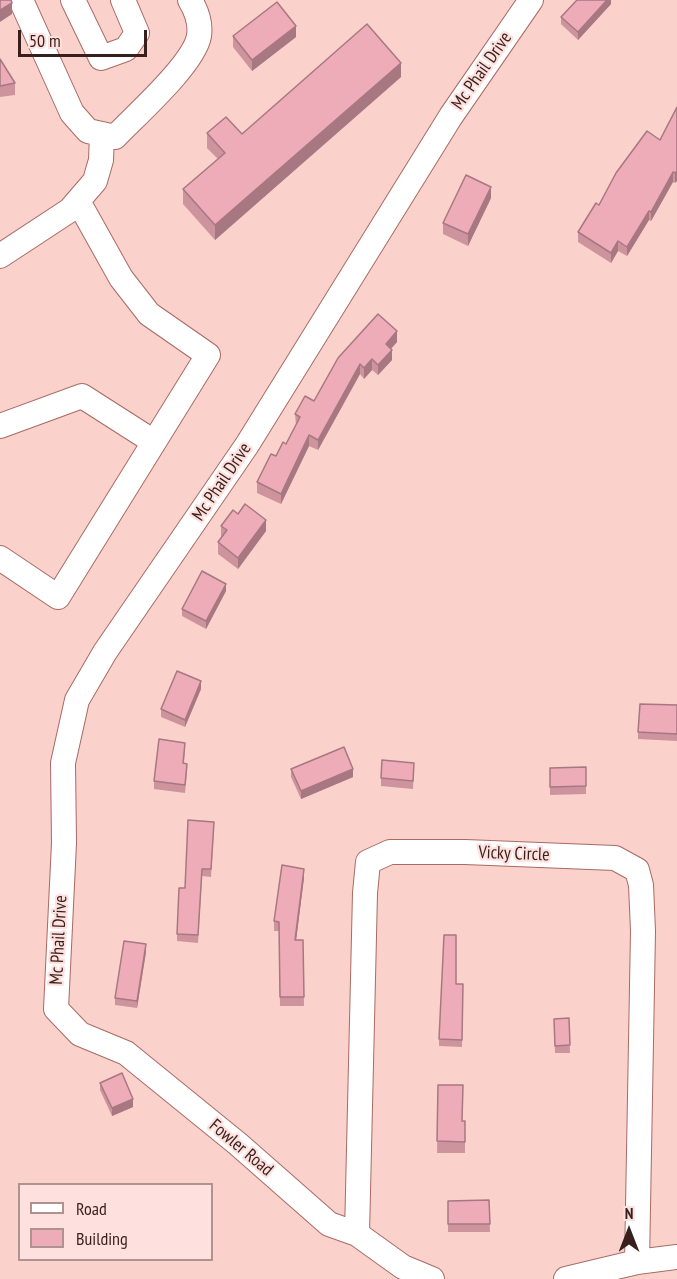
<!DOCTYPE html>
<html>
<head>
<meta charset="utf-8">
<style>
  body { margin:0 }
  #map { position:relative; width:677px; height:1279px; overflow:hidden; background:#fad1cb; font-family:"PT Sans Narrow",sans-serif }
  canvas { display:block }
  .legend { position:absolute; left:18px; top:1183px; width:195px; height:78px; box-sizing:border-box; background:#fee1de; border:2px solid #af9390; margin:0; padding:8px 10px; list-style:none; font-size:18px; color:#381f1c }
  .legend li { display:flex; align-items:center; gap:12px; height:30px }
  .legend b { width:30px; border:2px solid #af9390 }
  .north { position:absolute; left:599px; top:1201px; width:60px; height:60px; -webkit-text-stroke:4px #fee1de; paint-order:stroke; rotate:0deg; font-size:16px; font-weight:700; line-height:24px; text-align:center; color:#381f1c }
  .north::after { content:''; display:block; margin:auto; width:21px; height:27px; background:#381f1c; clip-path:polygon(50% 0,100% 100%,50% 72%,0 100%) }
  .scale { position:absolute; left:18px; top:30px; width:129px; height:27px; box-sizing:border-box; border:3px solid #381f1c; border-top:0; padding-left:8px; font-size:18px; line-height:21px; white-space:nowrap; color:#381f1c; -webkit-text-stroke:4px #fee1de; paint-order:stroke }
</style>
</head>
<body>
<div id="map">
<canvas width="677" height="1279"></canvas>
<ul class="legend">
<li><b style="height:8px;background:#fff"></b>Road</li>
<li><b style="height:16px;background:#eeacb8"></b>Building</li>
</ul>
<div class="north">N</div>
<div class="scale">50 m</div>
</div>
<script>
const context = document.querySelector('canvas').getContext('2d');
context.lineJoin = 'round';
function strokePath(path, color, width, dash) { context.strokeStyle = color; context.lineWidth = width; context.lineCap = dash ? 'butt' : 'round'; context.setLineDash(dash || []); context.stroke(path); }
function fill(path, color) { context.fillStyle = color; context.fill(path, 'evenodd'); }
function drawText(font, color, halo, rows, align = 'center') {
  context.font = font + ' "PT Sans Narrow",sans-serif'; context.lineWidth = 4.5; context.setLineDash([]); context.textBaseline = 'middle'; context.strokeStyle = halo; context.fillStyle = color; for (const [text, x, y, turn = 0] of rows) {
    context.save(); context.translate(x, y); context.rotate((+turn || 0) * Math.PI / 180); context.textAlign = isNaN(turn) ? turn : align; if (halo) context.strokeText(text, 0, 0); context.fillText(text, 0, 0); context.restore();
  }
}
const minor = new Path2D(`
  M21 0 72 113 88 131 115 137C136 115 194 64 199 36 201 23 196 10 190 0
  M73 0 101 58 126 49 137 33 123 0
  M0 256 70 210 95 181 101 160 102 134
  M0 426 82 396 154 442
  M0 558 58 597 208 355 149 314 121 278 78 201
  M357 1234 365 893 368 862 390 852H465L615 858 637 870 641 885 643 931 637 1262
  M432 1279 403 1267 357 1234 329 1224 238 1144 126 1053 80 1034 56 1009 64 843 63 763 77 700 105 652 247 445 451 116 531 0
  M566 1279 637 1262 677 1257`);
strokePath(minor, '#a86b64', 26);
strokePath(minor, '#fff', 24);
fill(new Path2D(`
  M611 0V4L578 40 561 24V17Z
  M233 36 296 37 252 71 233 47Z
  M0 59 15 83V95L0 97Z
  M401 77 215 240 183 204V189L218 159 207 148V133L242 134Z
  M677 107 675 183 673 182 651 221 649 220 627 256 618 251 611 263 578 242V232L599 205 660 140Z
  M491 198 468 246 443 234V223Z
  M397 342 391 349 392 360 378 375 372 370 364 379 360 374 318 450 309 446 281 504 257 493V482L286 444 296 425 295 414 314 401 338 358Z
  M221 526 266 531 238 569 218 554V542L221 537Z
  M226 591 206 629 182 616V609Z
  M201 689 185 727 161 717V709Z
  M677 705V741L638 739V732Z
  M185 750 184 763 187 771 185 793 154 789V781Z
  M586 767V794L550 795V768Z
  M291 769 353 777 301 799 291 777Z
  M414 771 413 789 381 786V778Z
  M214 829 211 877 202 876 198 943 177 941V934L185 888Z
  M304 878 296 940H303L304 1006H280L279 931H274V921Z
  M146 952 137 1008 115 1005V998Z
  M463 984 462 1047 439 1046V1039Z
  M569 1018 570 1053H555L554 1019Z
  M100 1083 133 1107 112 1116 100 1090Z
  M438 1085 462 1121H465V1153H437Z
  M489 1200 490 1232H448V1201Z`), '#cd949e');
fill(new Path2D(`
  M607 0H611V4L578 40V32Z
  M12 3V14L0 22V10Z
  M296 26V37L252 71V60Z
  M401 63V77L215 240V225Z
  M677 171V181L675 183V173Z
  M673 172V182L651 221V212Z
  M491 187V198L468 246V234Z
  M649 211V220L627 256V247Z
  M618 241V251L611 263V253Z
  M397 331V342L386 354V344Z
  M392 350V360L378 375V365Z
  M372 359V370L364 379V368Z
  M360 364V374L318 450V440Z
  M309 435V446L281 504V494Z
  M266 520V531L238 569V558Z
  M226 584V591L206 629V621Z
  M201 681V689L185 727V720Z
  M353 769V777L301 799V791Z
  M304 869V878L295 949V940Z
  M146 944V952L137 1008V1001Z
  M133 1099V1107L112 1116V1108Z`), '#a77881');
const building = new Path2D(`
  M0 0H11L12 3 0 10Z
  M577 0H607L578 32 561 17Z
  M277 2 296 26 252 60 233 36Z
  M367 24 401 63 215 225 183 189 225 153 207 133 226 117 242 134Z
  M0 59 15 83 0 86Z
  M677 107V171L675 173 673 172 651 212 649 211 627 247 618 241 611 253 578 232 596 203 599 205 616 173 647 131 660 140Z
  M466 175 491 187 468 234 443 223Z
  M378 314 397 331 386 344 392 350 378 365 372 359 364 368 360 364 318 440 309 435 281 494 257 482 271 454 276 456 283 442 286 444 300 417 295 414 305 396 314 401 338 358Z
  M245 504 266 520 238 558 218 542 227 530 221 526 233 510 238 514Z
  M202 571 226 584 206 621 182 609Z
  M177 671 201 681 185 720 161 709Z
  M640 704 677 705V734L638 732Z
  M159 739 185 743 183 763 187 764 185 785 154 781Z
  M344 747 353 769 301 791 291 769Z
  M382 760 414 763 413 781 381 778Z
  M586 767V786L550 787V768Z
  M188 820 214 822 211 869H202L198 935 177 934 179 888H185Z
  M282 865 304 869 295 940H303L304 997H280L279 922 274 921Z
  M444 935H456V984H463L462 1040 439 1039Z
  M124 941 146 944 137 1001 115 998Z
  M569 1018 570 1045 555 1046 554 1019Z
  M122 1073 133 1099 112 1108 100 1083Z
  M438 1085H463L462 1121H465V1142L437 1141Z
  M489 1200 490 1224H448V1201Z`);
fill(building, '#eeacb8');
strokePath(building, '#a77881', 1.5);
drawText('18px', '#381f1c', '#fee1de', [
  ["Mc Phail Drive",482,71,-55],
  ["Mc Phail Drive",222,482,-56],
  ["Vicky Circle",514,854,2],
  ["Mc Phail Drive",59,940,-87],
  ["Fowler Road",241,1148,40]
]);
</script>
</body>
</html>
